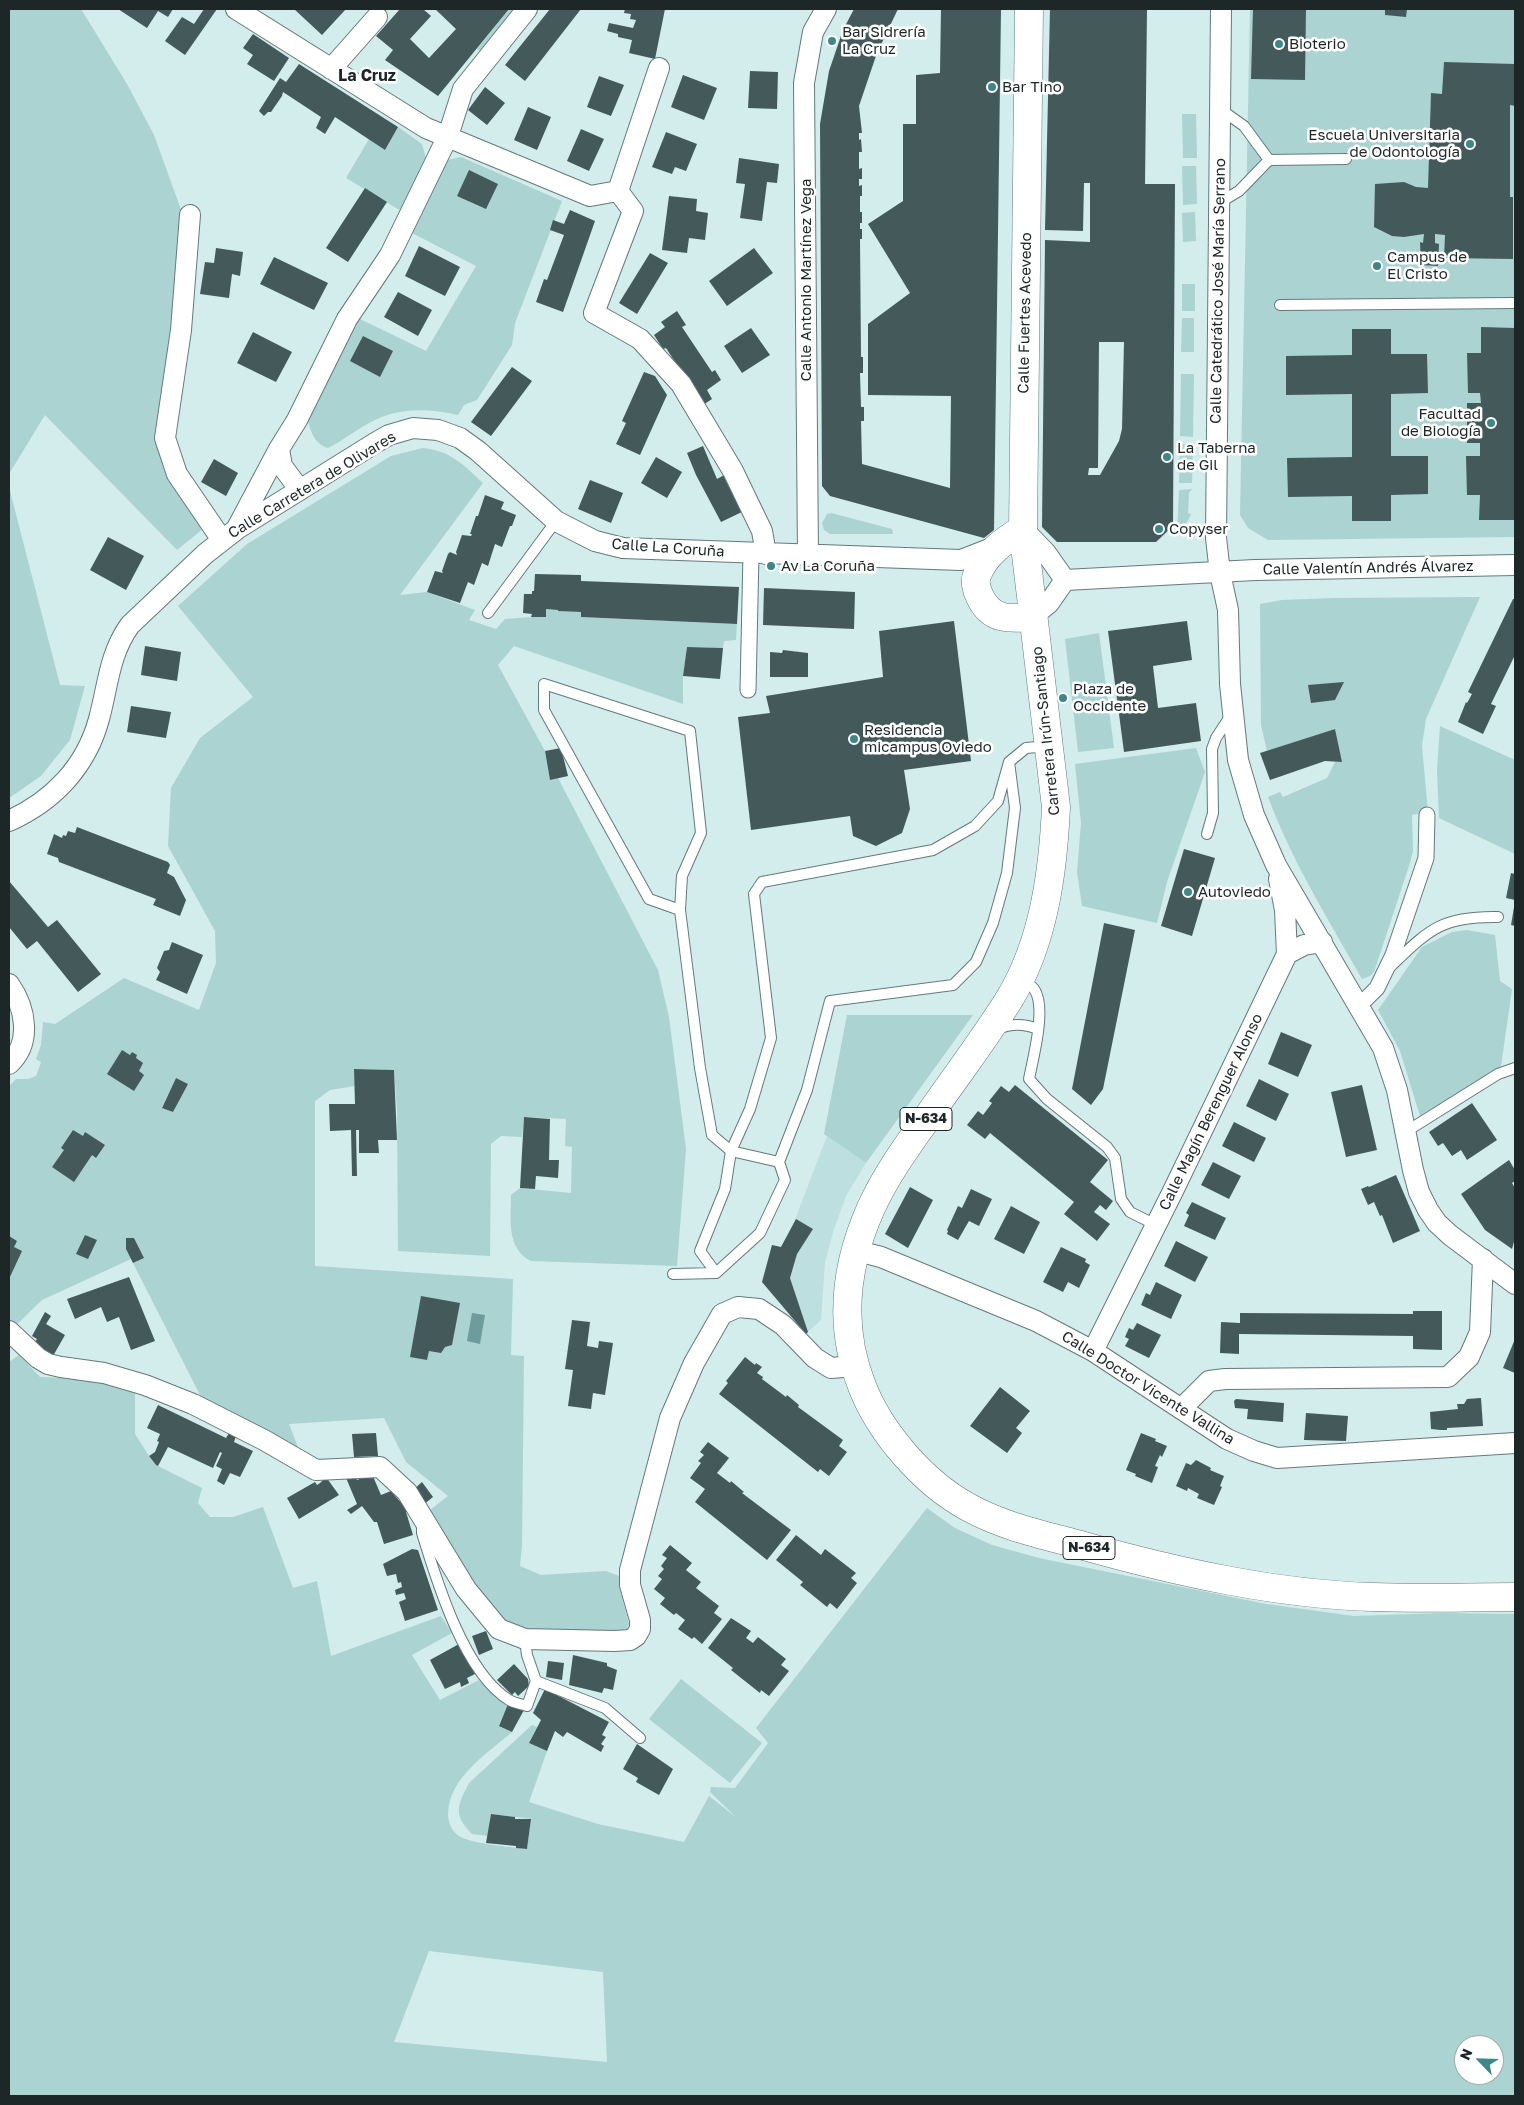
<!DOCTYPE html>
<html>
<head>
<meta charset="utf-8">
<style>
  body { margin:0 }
  #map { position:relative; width:1524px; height:2105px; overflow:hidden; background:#d3ecec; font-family:"Golos Text",sans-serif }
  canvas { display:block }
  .frame { position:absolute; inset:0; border:10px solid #1e2727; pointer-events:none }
  .north { position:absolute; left:1454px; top:2035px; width:50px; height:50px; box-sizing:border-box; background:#fff; border:1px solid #a5a9a9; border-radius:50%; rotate:294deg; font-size:14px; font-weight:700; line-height:20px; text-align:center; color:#1e2727 }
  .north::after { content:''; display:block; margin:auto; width:18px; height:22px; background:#3e8687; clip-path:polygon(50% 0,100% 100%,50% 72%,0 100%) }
</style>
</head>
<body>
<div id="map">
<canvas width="1524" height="2105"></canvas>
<div class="frame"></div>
<div class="north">N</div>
</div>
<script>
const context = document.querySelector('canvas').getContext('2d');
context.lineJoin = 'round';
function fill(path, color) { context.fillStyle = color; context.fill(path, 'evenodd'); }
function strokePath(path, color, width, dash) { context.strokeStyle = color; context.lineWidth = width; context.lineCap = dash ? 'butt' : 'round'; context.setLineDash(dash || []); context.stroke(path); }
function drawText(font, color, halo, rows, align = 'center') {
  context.font = font + ' "Golos Text",sans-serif'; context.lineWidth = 5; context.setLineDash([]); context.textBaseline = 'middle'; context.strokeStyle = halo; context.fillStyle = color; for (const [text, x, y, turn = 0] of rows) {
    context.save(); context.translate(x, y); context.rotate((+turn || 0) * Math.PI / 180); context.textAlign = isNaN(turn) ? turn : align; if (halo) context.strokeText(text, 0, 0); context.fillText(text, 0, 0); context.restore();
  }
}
fill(new Path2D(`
  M827 1136 866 1163 847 1194 834 1229 825 1262 821 1320 806 1334 762 1282 772 1245 781 1247 793 1225Z`), '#bedfdf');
fill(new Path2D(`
  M9 9H81L127 84 154 135 184 218 163 401 204 528 177 550 45 415 9 474Z
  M509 9H519L482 53 477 49Z
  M1250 9H1515V537L1268 540 1248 528 1240 515Z
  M1182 114H1196L1197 158H1183Z
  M398 127 422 144 426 159 403 212 346 178 369 139 385 150Z
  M461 157 562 201 515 323 512 345 477 400 464 405 458 415C430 409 402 407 375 420 358 428 344 440 328 448 314 444 311 431 307 419L345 339 360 319 426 351 476 266 410 232 447 160Z
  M1182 166H1196L1197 204 1183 205Z
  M1195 212 1196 241 1183 242 1182 213Z
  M1182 284H1195V311H1182Z
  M1182 318H1194V352H1181Z
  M1181 374H1194L1193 437 1180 436Z
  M1180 444H1193L1192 483H1179Z
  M423 448C452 451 463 465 483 483L400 595 427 592 475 610 469 620 496 629 505 619 531 617 546 609 581 612V617L737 624 736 640 724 641 723 648 687 647 683 676V704L514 646 498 665 545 751 550 780 558 778 658 970 669 1017 686 1149 677 1266 531 1261C506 1248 511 1219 511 1195L520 1188 571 1193 572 1147 565 1146 566 1119 524 1117 522 1137 501 1136 491 1144 490 1256 398 1251 397 1109 394 1070 354 1069 355 1086 330 1090 315 1101V1266L513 1279 511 1355 524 1356 522 1545 520 1566 541 1575 606 1571 619 1576V1586L629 1624 627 1629 620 1631 531 1630C525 1629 518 1628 513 1625 481 1607 449 1542 430 1510L448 1496 406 1462 384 1418 289 1424 301 1455 202 1399 133 1263 144 1258 134 1238H126V1249L131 1259 42 1300 12 1329 9 1326V1086L16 1079H28L36 1076 41 1062 36 1059 41 1045 43 1022 55 1024 124 978 199 1010 216 963 215 931 168 846 171 788 200 738 253 697 178 606 247 544 391 456ZM176 1078 187 1084 173 1112 162 1107Z
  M9 487 60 685 85 686 70 740 41 776 9 798Z
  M1192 489 1189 493 1188 513 1191 514 1188 521 1177 535 1179 490Z
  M831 513 892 529 893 534H830L824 530 822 523 827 514Z
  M1480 597 1426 719 1422 746 1428 812 1412 815 1413 851 1410 863 1374 972 1370 976 1362 979C1328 919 1292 861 1268 797L1280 792 1283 797 1327 778 1335 762H1341L1335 729 1267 751 1261 725 1260 604 1282 600 1334 598Z
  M1099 633 1114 748 1078 752 1065 639Z
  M1440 726 1515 760V854L1439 818 1437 770Z
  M1196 748 1205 772 1167 882 1157 923 1082 906 1077 872 1081 823 1075 764Z
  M1467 930 1495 935 1500 981 1512 989 1501 1066 1420 1116 1400 1051 1378 1010 1422 947 1452 932Z
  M847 1015H973L866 1163 824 1134Z
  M19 1355 40 1377 92 1379 135 1389V1434L149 1456 156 1465 202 1488 198 1503 210 1517H233L263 1507 293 1588 317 1581 331 1656 441 1616 452 1633 412 1655 440 1700 479 1680 490 1691 508 1704 499 1725 512 1732C487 1754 449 1777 448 1814 448 1822 452 1832 459 1836 472 1844 511 1847 527 1849L531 1819 491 1814 488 1836 472 1834C453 1815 457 1806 469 1783L532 1725 537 1727 529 1743 547 1751 529 1802 598 1824 684 1842 709 1796 737 1818 710 1792 711 1787 735 1788 768 1743 756 1728 927 1508 955 1528 992 1545 1039 1558 1266 1604 1354 1616 1443 1613 1515 1614V2096H9V1362ZM429 1951 603 1972 607 2062 394 2042ZM1464 2045H1494V2075H1464Z
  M681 1679 762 1743 730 1783 649 1719Z`), '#aad3d2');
fill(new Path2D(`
  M472 1313 485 1315 480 1344 467 1341Z`), '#6e9b9c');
fill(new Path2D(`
  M118 9H173L168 17 158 11 147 28Z
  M204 9H217L185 55 165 41 182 17 194 24Z
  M294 9H346L322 35Z
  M400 9H423L431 16 410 39 429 58 456 29 435 9H509L438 96 385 60 393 50 376 36Z
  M550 9H581L525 81 505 65Z
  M625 9H665L655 59 629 53 632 40 618 37V34L607 31 609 23 633 28 636 20 630 19 631 14 624 13Z
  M854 9H898L877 53 859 106 862 133H859V140L861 139 862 152H859V169L862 168V179H859V186L862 185V196H860V212H862V223H860V229H862V239H860L861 357H863V373H860L861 407H864V421H861L862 464 950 488 951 396 868 395V324L910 293 868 224 903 201V124H916V75L940 73 941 9H1001L994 530 984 538 830 496 822 486 820 124 829 71 843 30Z
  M1050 9H1147L1145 184H1175L1173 526 1156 542H1057L1042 527 1045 240 1090 242V183H1084L1083 231 1045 230ZM1099 342H1124L1122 429 1119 441 1100 475H1088L1089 468H1098Z
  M1253 9H1306L1305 80 1251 79Z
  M1385 9H1407L1406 17 1385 15Z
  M253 34 289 58 274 81 247 64 253 55 243 48Z
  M1444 62 1515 64V106L1510 105V197H1513V259L1444 258 1445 235 1435 234V243L1439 244 1438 266 1421 265 1420 242 1423 243 1424 234 1404 237 1392 236 1374 227 1375 184 1404 182 1416 187 1428 188 1431 93 1442 94Z
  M299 64 398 127 385 150 335 117 325 134 316 128 321 117 283 92 282 96 271 112H268L264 116 259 111 280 78 286 82Z
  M750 71 778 72 777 109 748 108Z
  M683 75 717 88 704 120 671 107Z
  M599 76 624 85 611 116 587 107Z
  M485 87 505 103 487 125 468 110Z
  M528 107 551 117 537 150 514 140Z
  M581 129 604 139 589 171 567 161Z
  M666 132 697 144 686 171 675 167 672 174 652 167Z
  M739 158 779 164 777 183 767 182 762 221 740 218 745 184 736 183Z
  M469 170 498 184 486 209 457 196Z
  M365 188 387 202 348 262 326 248Z
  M669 196 697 199 696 211 708 213 705 240 689 238 687 253 662 250Z
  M570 210 595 221 563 312 536 302 544 279 547 280 564 235 550 230 553 220 564 224Z
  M419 246 460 267 445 296 405 276Z
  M216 248 243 252 240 276 232 274 229 298 200 294 205 262 214 263Z
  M754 248 773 273 727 306 709 281Z
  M650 253 668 263 637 314 619 303Z
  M274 257 328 283 314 310 260 284Z
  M398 292 432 310 418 336 384 317Z
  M677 311 686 325 682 327 712 372 715 370 721 380 707 390 712 399 703 405 666 348 663 349 654 335 665 327 661 322Z
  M1481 327 1515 328V520H1479L1480 495H1467L1466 456H1480V443H1467V403H1481L1480 393H1468L1467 353H1481Z
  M751 328 770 355 742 373 724 346Z
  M1352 329H1391V354H1427L1428 393 1391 394V456H1428V494L1391 495V521H1352V496L1288 497 1287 458 1352 457V394L1286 395V356L1352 355Z
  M253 332 292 352 276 382 237 363Z
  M363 336 393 351 380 377 350 361Z
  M512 367 532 381 491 436 471 422Z
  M644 372 655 376 667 395 640 455 616 444 626 423 622 421Z
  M703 446 717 479 726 474 744 511 721 522 696 475 687 453Z
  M656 457 682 472 667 498 641 483Z
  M214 459 238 473 226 496 201 482Z
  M590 480 623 493 611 523 578 509Z
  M485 495 504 502 501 509 516 515 512 526H510L502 547 495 544 488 566 482 563 474 585 468 582 460 603 427 592 435 571 443 573 442 571 448 554 450 552 457 555 456 552 462 535 471 536 472 534H470L476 516H478Z
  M108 537 144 556 126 590 90 570Z
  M535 574 581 575V581L739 587 737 624 581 617V612L558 611V610L546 609V617H531L532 614 523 613 524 594H532V591H534Z
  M764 588 855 592 854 629 763 625Z
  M1513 599H1515V655L1491 704 1496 706 1483 734 1458 722 1466 702 1467 703 1472 694 1468 692Z
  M954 621 971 761 904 770 910 809 902 833 876 846 853 836 850 816 751 830 738 717 770 713 766 696 883 677 879 631Z
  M1187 621 1192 660 1153 666 1158 708 1196 703 1201 741 1124 752 1108 631Z
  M145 646 181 652 177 681 141 675Z
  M687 647 723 648 720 679 683 676Z
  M783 650 808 653V677H770V652L782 653Z
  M1344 682 1335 700 1311 703 1308 685Z
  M131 706 171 712 166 738 127 732Z
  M1335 729 1342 762 1325 761 1270 780 1260 753Z
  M561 748 568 776 550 780 545 751Z
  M77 827 168 862 170 865 167 873 174 877 186 900 180 916 153 905 156 899 59 862 58 858 47 854 54 834 62 838 63 835 66 836 68 831 75 833Z
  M1184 849 1215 858 1192 936 1161 926Z
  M1511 873 1515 874V900L1506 898Z
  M9 881 48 927 57 920 101 974 78 992 37 941 27 949 9 927Z
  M1514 907H1515V926L1511 925Z
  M1104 923 1135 930 1103 1089 1091 1105 1072 1089Z
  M172 942 203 955 187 994 156 980 160 972 157 968 164 951 169 950Z
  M1281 1032 1312 1045 1298 1077 1268 1064Z
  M122 1050 130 1055 132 1052 137 1055 136 1058 143 1063 139 1071 144 1075 134 1091 107 1074Z
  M354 1069 394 1070 397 1140H378L379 1153H359V1130H356L357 1176H352L351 1130 330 1131 329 1104H355Z
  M176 1078 188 1084 173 1112 162 1108Z
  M1259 1079 1289 1094 1276 1121 1246 1106Z
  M1015 1085 1108 1160 1090 1182 1113 1201 1106 1210 1100 1205 1094 1212 1110 1224 1097 1241 1064 1214 1074 1202 990 1133 985 1139 967 1125 978 1111 983 1115 992 1103 989 1101 1001 1086 1009 1092Z
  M1362 1085 1377 1150 1346 1157 1331 1092Z
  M1472 1103 1497 1140 1467 1160 1461 1150 1452 1156 1443 1143 1438 1146 1429 1132Z
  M524 1117 550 1119 549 1160H559L558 1178 536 1176 535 1189 520 1188Z
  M1234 1122 1266 1138 1254 1162 1222 1146Z
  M73 1130 83 1136 85 1132 105 1145 96 1158 92 1155 74 1182 52 1167 64 1150 61 1148Z
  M1509 1160 1515 1170V1181L1512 1183 1515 1188V1238L1512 1249 1485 1230 1461 1194Z
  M1213 1162 1241 1176 1229 1199 1201 1185Z
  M1396 1175 1420 1231 1393 1243 1382 1215 1380 1216 1374 1202 1368 1205 1361 1189 1368 1186 1369 1187Z
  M910 1187 933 1200 908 1248 885 1234Z
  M971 1189 992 1199 979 1226 969 1221 958 1240 947 1234 948 1231 947 1230 958 1206 962 1208Z
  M1192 1202 1226 1218 1215 1240 1184 1226 1189 1215 1186 1213Z
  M1011 1206 1040 1222 1024 1254 994 1239Z
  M796 1219 813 1229 797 1254 790 1278 808 1332 806 1334 762 1282 772 1245 781 1247Z
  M85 1235 97 1240 88 1259 76 1254Z
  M9 1236 17 1241 14 1247 22 1251 9 1279Z
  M126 1238H134L144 1258 133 1263 126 1249Z
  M1176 1241 1208 1257 1195 1282 1164 1266Z
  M1061 1247 1086 1259 1085 1262 1090 1265 1079 1288 1068 1282 1063 1292 1043 1282Z
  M129 1277 155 1341 131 1350 119 1317 107 1322 101 1307 75 1319 67 1299Z
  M1156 1282 1182 1295 1171 1319 1141 1305 1146 1293 1150 1295Z
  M421 1296 460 1303 452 1345 445 1347 441 1353 429 1351 427 1360 410 1357Z
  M1413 1311H1442V1350L1413 1349V1336L1239 1334V1354L1220 1353 1221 1322 1240 1323V1313L1413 1314Z
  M45 1312 51 1316 46 1324 65 1335 53 1356 33 1345 37 1339 32 1336Z
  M572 1320 590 1322 587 1346 598 1348 599 1341 613 1343 605 1395 593 1393 591 1409 568 1406 573 1370 565 1369Z
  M1137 1323 1161 1335 1149 1358 1125 1346 1129 1339 1125 1337 1129 1328 1133 1330Z
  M1515 1339V1373L1503 1368Z
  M745 1357 755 1365 756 1363 762 1367 757 1373 763 1377 762 1379 786 1397 787 1395 799 1405 798 1407 843 1440 839 1446 847 1452 829 1476 820 1469 818 1472 719 1394 728 1383 726 1381Z
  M1000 1387 1030 1411 1016 1428 1022 1433 1007 1453 970 1426Z
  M1481 1398 1483 1426 1447 1428V1430H1441L1431 1429 1430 1412 1458 1409 1457 1404H1464L1467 1399Z
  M1236 1399 1284 1403 1283 1422 1247 1419 1248 1409 1235 1408 1234 1401Z
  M158 1405 226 1438 229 1433 236 1436 234 1442 253 1451 240 1477 230 1473 224 1485 217 1481 222 1469 216 1466 222 1453 220 1452 213 1468 168 1447 158 1466 156 1465 149 1456 155 1452 159 1442 157 1441 160 1434 147 1428Z
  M1306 1413 1348 1416 1346 1441 1304 1440Z
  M376 1433 378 1456 354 1457 352 1434Z
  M1141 1433 1156 1439 1155 1441 1167 1446 1162 1457 1160 1455 1155 1466 1158 1467 1152 1483 1135 1476 1136 1474 1126 1470Z
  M708 1442 729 1458 717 1473 730 1483 731 1481 744 1492 742 1493 791 1530 767 1560 695 1502 705 1489 690 1478 701 1463 698 1461 704 1455 700 1452Z
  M1196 1460 1211 1468 1210 1470 1224 1476 1220 1486 1222 1487 1214 1505 1197 1498 1199 1494 1188 1488 1187 1491 1176 1486 1186 1463 1191 1465Z
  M344 1473H354L357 1480 372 1474 381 1495 391 1491 408 1511 406 1512 413 1535 384 1544 377 1522H374L362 1506 351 1514 347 1510 357 1504Z
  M326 1477 339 1495 299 1519 287 1498 315 1482 317 1485 320 1483Z
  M422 1482 433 1497 423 1505 412 1491Z
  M796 1535 821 1555 825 1549 856 1573 851 1578 857 1583 837 1609 830 1603 827 1607 800 1585 803 1582 776 1560Z
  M670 1545 692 1563 686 1570 701 1582 696 1588 719 1606 714 1613 722 1619 702 1644 694 1637 692 1639 678 1629 685 1620 676 1613 674 1615 660 1604 665 1598 654 1589 662 1579 658 1576 664 1569 661 1566 667 1558 662 1555Z
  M412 1549 418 1550 438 1610 405 1621 399 1602 406 1599 404 1593 396 1595 395 1590 402 1587 401 1582 398 1583 396 1574 387 1576 383 1564Z
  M731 1618 751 1631 746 1638 753 1643 758 1637 786 1659 781 1665 789 1671 769 1696 761 1690 760 1693 731 1670 733 1668 708 1648Z
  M486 1631 493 1649 479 1655 472 1636Z
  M459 1644 475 1674 467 1678 469 1683 461 1687 460 1682 445 1689 430 1660Z
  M573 1655 607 1663V1666L617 1670 613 1690 604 1688 602 1693 569 1685Z
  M548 1661 564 1663 562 1680 546 1677Z
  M514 1664 528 1679 529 1686 518 1696 515 1692 512 1695 497 1680Z
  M545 1689 609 1722 602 1735 606 1737 601 1744 604 1746 601 1752 567 1732 563 1737 555 1731 547 1751 529 1743 541 1720 533 1713Z
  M508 1704 524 1710 512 1732 499 1726Z
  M637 1744 673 1769 659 1795 636 1782 638 1778 623 1769Z
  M491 1814 515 1817V1819H531L527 1849 516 1848V1846L486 1843Z`), '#445a5a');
const service = new Path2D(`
  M1269 160 1346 159
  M1219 203 1239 191 1269 160 1244 126 1220 109
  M1280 305 1515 303
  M488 613 556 521
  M1207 834 1213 813 1212 749 1216 738 1231 715
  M680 910 649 899 544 710V684L690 731 701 833 682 876 680 910 700 1068 712 1135 731 1151 779 1162 807 1090 830 1001 953 985 976 962 993 923 1007 873 1015 808 1009 762
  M1391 966C1430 929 1442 916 1498 917
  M1021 979C1025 982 1031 985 1034 989 1047 1007 1033 1058 1029 1079L1047 1099 1107 1147 1115 1158 1121 1199 1130 1212 1156 1225
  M997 1029C1011 1024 1023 1023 1037 1029
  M1407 1131 1498 1074 1515 1068
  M716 1273 700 1251 725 1189 731 1151 750 1109 771 1038 754 894 762 882 933 850 975 826 998 801 1009 762 1026 748 1049 746
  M673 1274 716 1273 760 1233 785 1180 779 1162
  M422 1527V1533C437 1582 464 1672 509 1700 514 1703 521 1704 527 1706L536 1681 527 1655 525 1639
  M536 1681 605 1708 640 1738`);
const pedestrian = new Path2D(`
  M748 690 751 554
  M1359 1006 1377 988 1393 955 1426 858 1427 815`);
const minor = new Path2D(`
  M236 9 426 128 590 196 618 191 659 68
  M1221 9 1216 538 1220 573 1228 610 1230 684 1238 760 1254 815 1276 865 1383 1048 1397 1090 1413 1170 1419 1192 1428 1210 1437 1223 1450 1235 1515 1284
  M331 69 377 17
  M618 191 633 211 594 313 640 339 681 384 733 471 762 531 766 554
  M190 215 181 330 165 438 177 474 222 540
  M279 449 282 466 300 490
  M237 528 279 449 297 420 347 319 390 255 448 136 463 89 527 9
  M1023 529 1046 553 1065 580
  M808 556 804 83 813 32 826 9
  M1065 580 1255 570 1515 565
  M1032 617 1049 603 1065 580
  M9 821C53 801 86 767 99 719 108 686 109 654 130 625L205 554 237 529 375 443 389 435 413 428 438 430 460 438 478 451 556 521 595 541 623 548 961 560 997 546
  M1287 954 1304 945 1322 942
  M9 984C26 1008 32 1043 9 1064
  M854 1250 881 1257 1036 1321 1093 1351 1227 1439 1254 1451 1277 1458 1515 1443
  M9 1331 38 1358 48 1364 61 1367 104 1373 145 1385 193 1404 264 1440 316 1470 380 1467 407 1492 466 1589 499 1629 525 1639 615 1641 630 1640 636 1636 640 1629V1620L630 1585V1570L670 1418 694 1363 722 1314 738 1307 759 1309 783 1325 815 1358 831 1368 854 1366
  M1093 1351 1173 1191 1287 954 1285 910 1279 879
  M1181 1409 1209 1381 1225 1379 1448 1377 1469 1357 1480 1332 1483 1259`);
const trunk = new Path2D(`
  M1029 9 1023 529 1056 807C1053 872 1044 941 1010 998 984 1040 953 1080 925 1121 905 1149 885 1177 871 1208 845 1266 838 1326 862 1386 880 1433 924 1483 968 1507 1004 1527 1044 1535 1084 1546 1177 1572 1275 1594 1372 1597 1420 1599 1468 1597 1515 1597
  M1023 529C1005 540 985 554 977 575 974 581 977 591 980 597 991 620 1008 619 1032 617`);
strokePath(service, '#647a7a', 12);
strokePath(pedestrian, '#647a7a', 17);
strokePath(minor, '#647a7a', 22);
strokePath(trunk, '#647a7a', 29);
strokePath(service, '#fff', 10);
strokePath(pedestrian, '#fff', 15);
strokePath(minor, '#fff', 20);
strokePath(trunk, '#fff', 28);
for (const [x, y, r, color] of [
  [832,41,5,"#3e8687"],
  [1279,44,5,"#3e8687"],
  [992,87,5,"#3e8687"],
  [1470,144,5,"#3e8687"],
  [1377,266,5,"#3e8687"],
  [1491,423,5,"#3e8687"],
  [1167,457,5,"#3e8687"],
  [1159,529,5,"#3e8687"],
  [771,566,5,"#3e8687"],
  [1063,698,5,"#3e8687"],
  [854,739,5,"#3e8687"],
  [1188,892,5,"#3e8687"]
]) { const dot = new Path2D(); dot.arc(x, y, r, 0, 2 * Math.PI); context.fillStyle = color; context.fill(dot); strokePath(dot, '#fff', 2); }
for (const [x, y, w] of [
  [926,1119,52],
  [1089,1548,52]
]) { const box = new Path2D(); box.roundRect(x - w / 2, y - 11.5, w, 23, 4); context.fillStyle = '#fff'; context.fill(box); strokePath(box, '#1e2727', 1); }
drawText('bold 14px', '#1e2727', null, [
  ["N-634",926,1119],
  ["N-634",1089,1548]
]);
drawText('15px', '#1e2727', '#fff', [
  ["Bar Sidrería",842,32],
  ["La Cruz",842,49],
  ["Bioterio",1289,44],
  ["Bar Tino",1002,87],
  ["Escuela Universitaria",1460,135,"right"],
  ["de Odontología",1460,152,"right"],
  ["Campus de",1387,257],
  ["El Cristo",1387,274],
  ["Facultad",1481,414,"right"],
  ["de Biología",1481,431,"right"],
  ["La Taberna",1177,448],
  ["de Gil",1177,465],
  ["Copyser",1169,529],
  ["Av La Coruña",781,566],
  ["Plaza de",1073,689],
  ["Occidente",1073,706],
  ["Residencia",864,730],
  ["micampus Oviedo",864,747],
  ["Autoviedo",1198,892]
], 'left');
drawText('15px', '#1e2727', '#fff', [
  ["Calle Antonio Martínez Vega",806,280,-90],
  ["Calle Catedrático José María Serrano",1218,291,-89],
  ["Calle Fuertes Acevedo",1025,313,-89],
  ["Calle Carretera de Olivares",312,485,-31],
  ["Calle La Coruña",668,548,4],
  ["Calle Valentín Andrés Álvarez",1368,568,-1],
  ["Carretera Irún-Santiago",1046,731,-96],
  ["Calle Magín Berenguer Alonso",1211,1112,-64],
  ["Calle Doctor Vicente Vallina",1148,1388,32]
]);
drawText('bold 16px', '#1e2727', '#fff', [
  ["La Cruz",367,76]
]);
</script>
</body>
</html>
